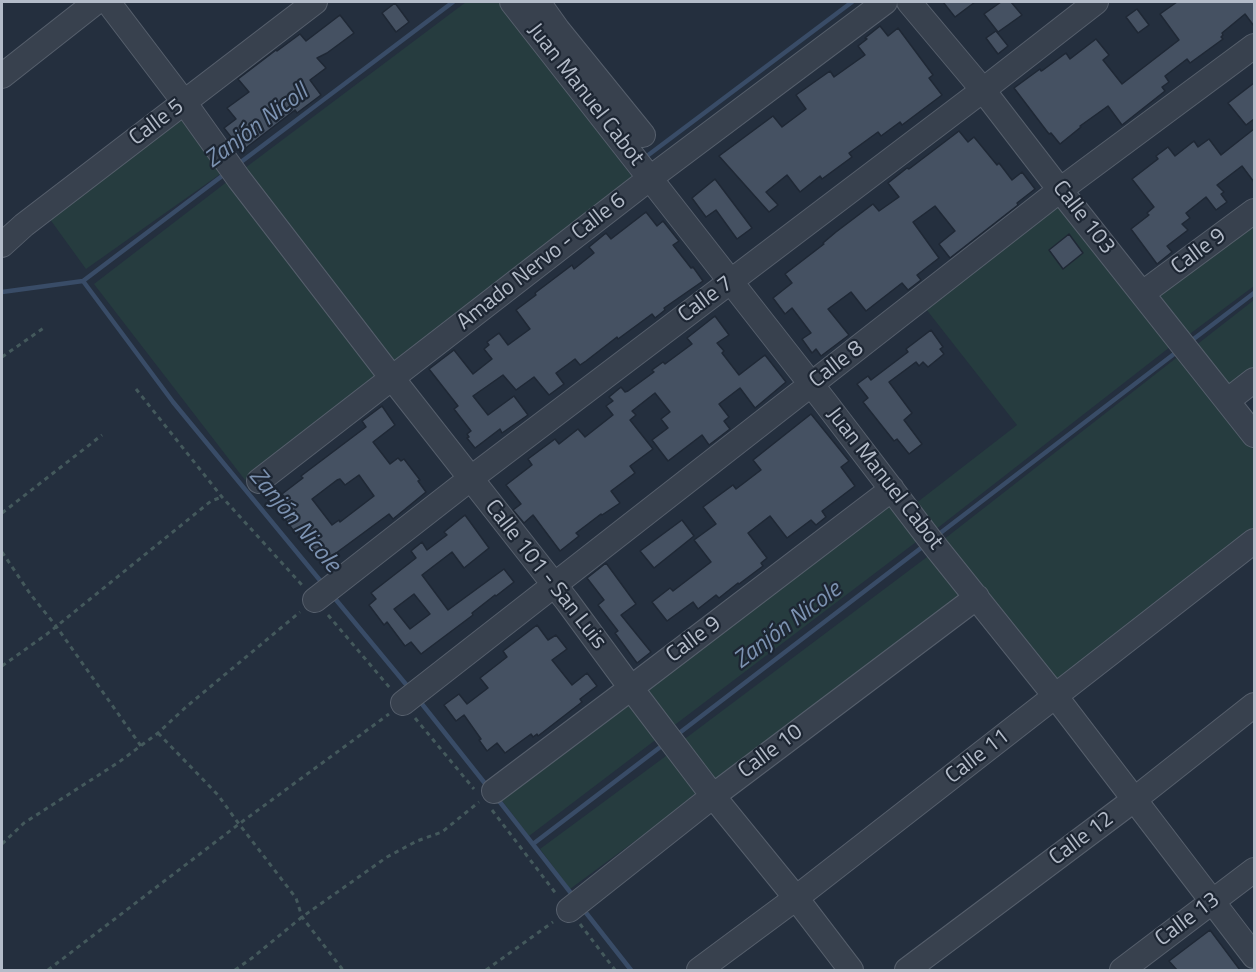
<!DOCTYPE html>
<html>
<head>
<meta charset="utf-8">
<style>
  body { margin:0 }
  #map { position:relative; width:1256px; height:972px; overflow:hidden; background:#242f3e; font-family:"Titillium Web",sans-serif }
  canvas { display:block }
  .frame { position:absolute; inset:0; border:3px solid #b4bcc9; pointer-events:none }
</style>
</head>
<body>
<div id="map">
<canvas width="1256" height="972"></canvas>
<div class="frame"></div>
</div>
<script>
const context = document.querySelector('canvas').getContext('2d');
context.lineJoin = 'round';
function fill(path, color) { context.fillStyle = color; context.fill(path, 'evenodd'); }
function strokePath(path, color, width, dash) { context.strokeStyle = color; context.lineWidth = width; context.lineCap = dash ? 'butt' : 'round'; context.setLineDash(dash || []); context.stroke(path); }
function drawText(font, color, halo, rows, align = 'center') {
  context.font = font + ' "Titillium Web",sans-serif'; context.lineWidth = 4.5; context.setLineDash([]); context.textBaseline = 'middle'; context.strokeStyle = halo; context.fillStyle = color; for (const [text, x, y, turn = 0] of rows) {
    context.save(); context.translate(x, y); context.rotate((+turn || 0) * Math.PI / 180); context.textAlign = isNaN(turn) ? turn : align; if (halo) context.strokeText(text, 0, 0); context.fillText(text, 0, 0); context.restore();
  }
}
fill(new Path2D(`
  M466 2H499L637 183 395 365 245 168Z
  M181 113 223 172 86 269 44 211Z
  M228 181 379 377 245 480 94 284Z
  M1060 205 1170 347 935 530 915 504 1017 425 926 309Z
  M1254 222V286L1187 336 1156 296Z
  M1254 300V368L1228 388 1195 346Z
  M1180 355 1254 450V530L1056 684 943 540Z
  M891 501 920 539 672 727 644 689Z
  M931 554 963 596 714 784 682 741Z
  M629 700 658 738 529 836 500 798Z
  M670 753 700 793 570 889 540 849Z`), '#263c3f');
strokePath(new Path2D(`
  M643 159 852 2
  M237 165 453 2
  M83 281 226 173
  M2 292 83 281 173 402 323 584
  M1191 341 1254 293
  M939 534 1174 354
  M332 595 409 688
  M418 699 487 786
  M678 734 921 548
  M496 797 574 897
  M533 844 659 748
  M583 909 631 970`), '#394c67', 4.5);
const building = new Path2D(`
  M943 2H975L955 17Z
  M1001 2H1011L1022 15 998 32 984 14Z
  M1177 2H1254V26L1245 14 1222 33 1223 35 1221 37 1223 39 1190 63 1187 59 1165 76 1169 82 1162 87 1165 91 1122 125 1108 106 1080 126 1081 127 1060 144 1051 133 1049 134 1014 88 1040 69 1041 71 1043 70 1066 53 1070 59 1096 39 1109 55 1103 60 1122 84 1179 40 1160 14Z
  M395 3 409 22 396 32 382 13Z
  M1137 9 1149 25 1138 33 1126 17Z
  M340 15 354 33 327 53 317 58 326 68 310 80 321 95 297 113 295 110 242 151 224 128 236 119 227 108 249 92 238 79 276 50 277 51 300 34 306 41Z
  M880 26 888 36 898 28 933 75 929 78 942 95 902 125 900 122 881 136 878 132 849 153 852 157 822 179 820 176 800 192 787 175 766 192 778 205 769 212 719 156 773 116 782 127 806 109 796 95 830 71 834 77 865 55 858 46 867 39 865 38Z
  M996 31 1008 46 998 54 986 38Z
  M1254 83V119L1246 125 1228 103Z
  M1254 129V182L1242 166 1217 185 1224 192 1221 194 1227 202 1216 210 1206 197 1186 213 1190 218 1182 224 1188 230 1167 246 1172 252 1157 264 1131 229 1149 215 1147 213 1154 207 1132 179 1158 159 1156 156 1168 147 1175 156 1194 141 1198 147 1209 139 1221 155Z
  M959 131 968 142 974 137 997 165 999 163 1012 180 1022 172 1035 189 1017 203 1018 205 950 258 939 244 955 231 935 206 913 222 939 258 917 275 921 280 908 290 902 283 866 311 851 292 828 309 849 335 821 356 816 349 812 353 802 339 811 333 792 308 785 314 773 298 792 283 785 274 824 244 823 243 836 232 873 204 879 211 899 197 888 183 907 168 909 169Z
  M715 179 752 228 737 239 716 210 706 217 692 198Z
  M646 212 657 226 663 221 679 241 673 245 691 268 693 267 703 281 664 308 665 310 655 318 652 314 618 339 617 337 586 361 580 365 575 359 556 373 564 384 549 395 534 377 516 390 503 375 473 396 488 415 514 396 528 415 502 433 500 429 475 448 467 438 469 437 467 434 471 431 454 409 458 406 429 369 454 350 473 374 492 359 484 349 489 345 487 342 499 333 508 345 530 329 516 310 536 295 535 293 572 265 574 269 594 253 589 247 606 233 611 239Z
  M1069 234 1083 253 1063 269 1049 250Z
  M715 316 729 335 717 343 724 351 722 353 739 375 765 355 786 382 755 408 740 388 719 404 729 417 724 421 730 429 709 445 702 435 668 461 652 440 668 428 661 419 670 412 655 393 632 411 636 415 630 420 653 449 630 466 635 473 611 491 620 503 602 515 601 514 576 533 579 536 560 551 533 515 524 523 513 510 521 504 506 485 532 465 528 459 555 439 559 444 578 429 585 437 613 415 606 406 613 401 609 397 621 387 625 392 628 391 654 372 652 370 663 362 665 364 692 344 687 338Z
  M931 330 943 347 940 349 944 354 928 367 923 362 919 366 916 362 889 382 912 413 904 420 922 444 909 454 897 439 894 441 863 402 868 398 857 384 868 376 871 380 908 352 906 349Z
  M382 406 395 425 373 442 390 464 398 458 401 461 404 459 420 480 418 481 426 492 393 519 389 514 328 559 319 548 314 552 299 532 296 534 273 503 284 496 282 494 303 478 301 476 366 427 362 421ZM359 475 374 496 340 522 339 520 332 525 312 499 337 480 340 479 345 485Z
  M811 414 849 461 841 467 855 486 822 511 826 517 816 525 811 520 787 538 770 516 748 533 767 558 761 563 763 566 739 584 738 583 719 598 716 595 698 609 693 602 667 621 652 602 670 588 673 591 711 562 694 540 716 524 703 507 733 485 736 489 761 470 753 460Z
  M465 515 489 548 464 568 452 552 422 575 448 610 504 569 514 582 496 596 495 595 472 613 473 615 421 654 411 642 405 646 387 622 384 625 369 605 376 599 371 593 416 558 411 551 422 542 427 550 447 535 444 532ZM414 594 430 614 410 629 394 609Z
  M682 520 694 536 654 568 640 551Z
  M606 563 636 604 621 615 651 652 637 663 615 633 618 631 598 605 604 600 587 578Z
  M537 625 548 640 556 635 567 649 552 660 572 685 587 673 597 686 580 699 582 702 538 736 537 734 533 737 531 734 505 753 497 743 487 751 479 740 481 739 464 715 456 721 444 705 459 694 467 704 488 688 480 678 507 657 503 651Z
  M1210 930 1240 970H1177L1169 961Z`);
fill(building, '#455162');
strokePath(building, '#1f2835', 1.5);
const minor = new Path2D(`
  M108 2 184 102 239 179 392 378 567 601 631 688 713 796 796 898 851 970
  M512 2 825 402 935 546 1056 697 1254 956
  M538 2 558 30 643 135
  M909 2 983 90 1060 190 1254 435
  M2 76 96 2
  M2 245 24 225 315 2
  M1143 293 1254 211
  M1227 401 1254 380
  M259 481 649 179 885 2
  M315 600 470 479 983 90 1096 2
  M403 703 1060 190 1254 46
  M494 791 631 688 892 489
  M569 910 713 796 977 597
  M699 970 796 898 1254 541
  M907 970 1135 799 1254 705
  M1122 970 1254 870`);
strokePath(minor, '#565f6c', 26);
strokePath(new Path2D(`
  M2 357 45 327
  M136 389 222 497 302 585
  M2 513 102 435
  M2 552 31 595 56 626 141 746
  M328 615 390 688
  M2 666 47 634 211 501 222 497
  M415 718 474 789
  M158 733 218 795 236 820 296 898 302 917 343 970
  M492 810 557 895
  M2 844 24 823 119 762 158 733 186 707 300 612
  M580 924 615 970
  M48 970 239 824 389 714
  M235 970 252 958 302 917 387 857 417 841 442 832 479 802
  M486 970 553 922`), '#44595c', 3, [4.5, 4.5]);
strokePath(minor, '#38414e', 24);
drawText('22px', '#b4bcc9', '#1d2633', [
  ["Juan Manuel Cabot",585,95,52],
  ["Calle 5",157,123,-37],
  ["Calle 103",1083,218,52],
  ["Calle 9",1199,252,-37],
  ["Amado Nervo - Calle 6",542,262,-38],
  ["Calle 7",706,300,-37],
  ["Calle 8",837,365,-38],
  ["Juan Manuel Cabot",884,479,52],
  ["Calle 101 - San Luis",545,575,52],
  ["Calle 9",694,640,-37],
  ["Calle 10",771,752,-37],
  ["Calle 11",978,757,-38],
  ["Calle 12",1082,839,-37],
  ["Calle 13",1188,920,-37]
]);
drawText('italic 24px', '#7c92b1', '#1d2633', [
  ["Zanjón Nicoll",257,127,-37],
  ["Zanjón Nicole",294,521,50],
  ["Zanjón Nicole",788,626,-37]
]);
</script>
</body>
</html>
